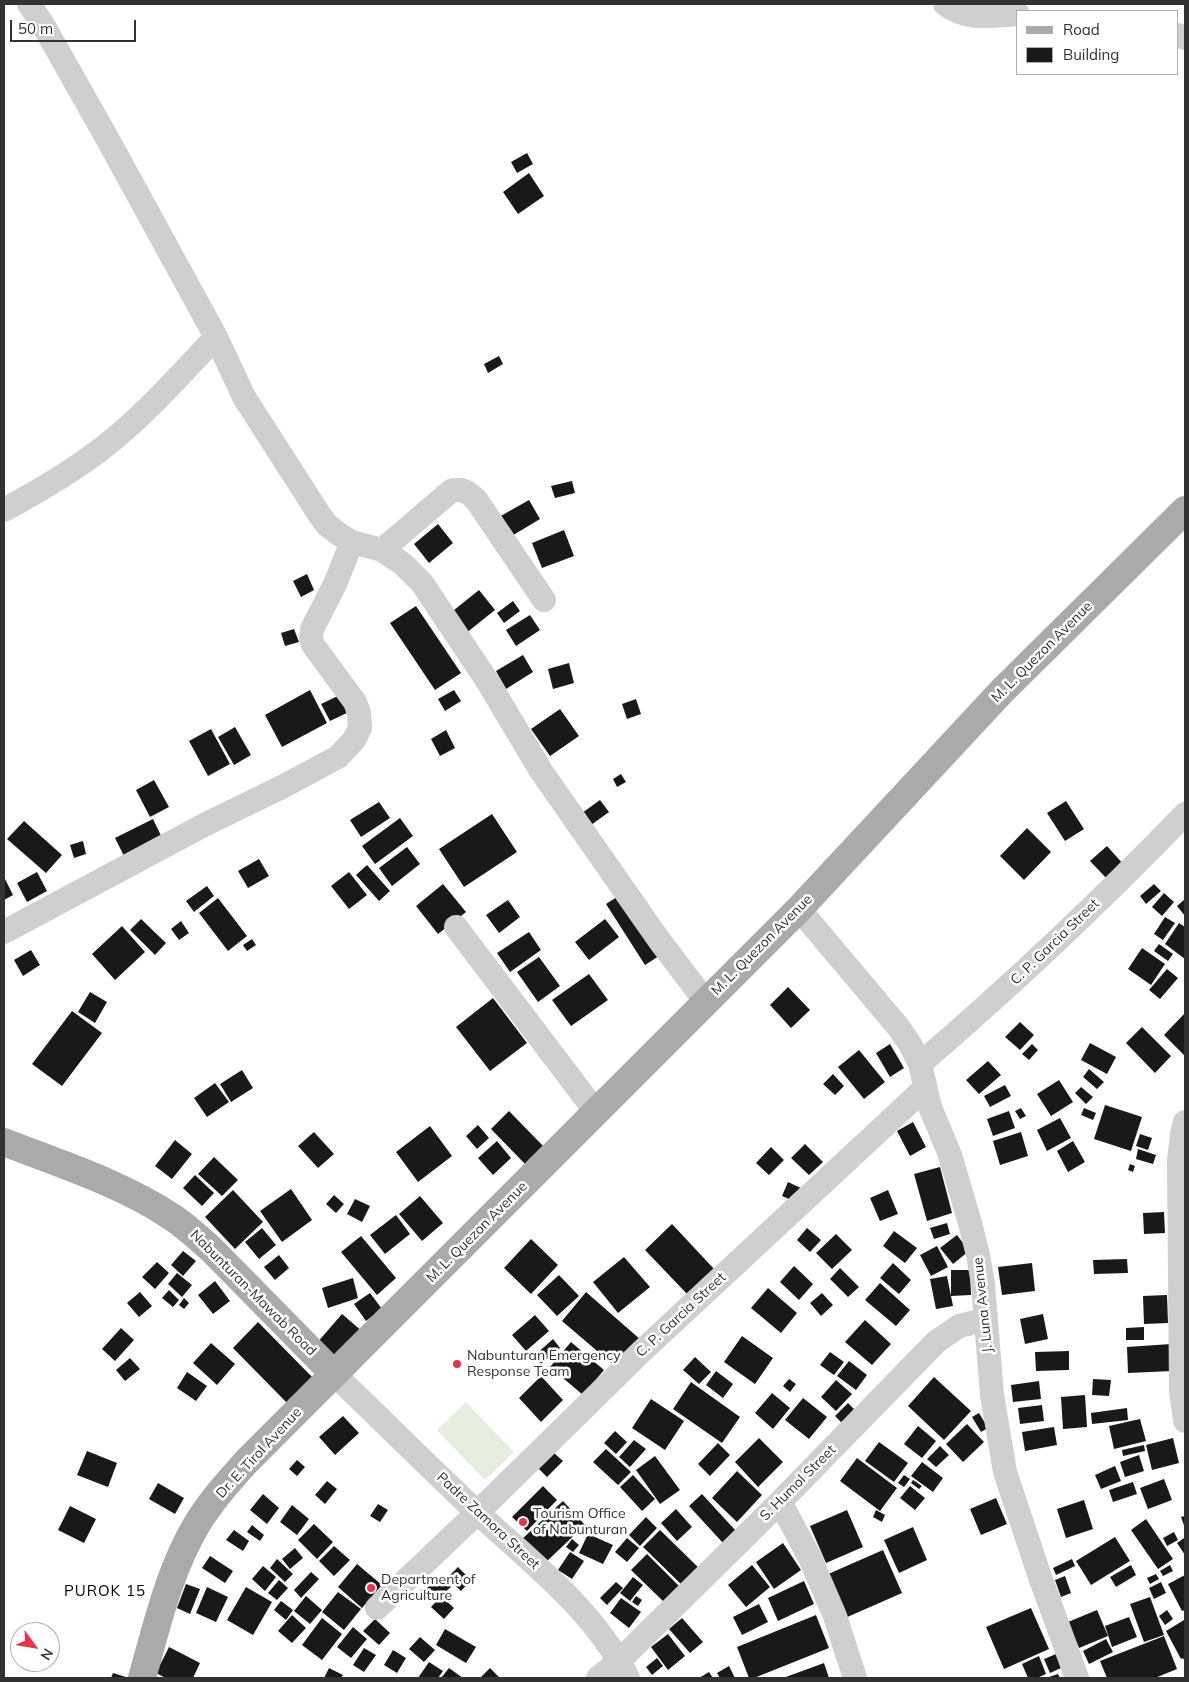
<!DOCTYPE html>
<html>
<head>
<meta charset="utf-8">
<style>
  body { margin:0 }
  #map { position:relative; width:1189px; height:1682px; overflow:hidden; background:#fff; font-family:Mulish,sans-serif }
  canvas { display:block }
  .frame { position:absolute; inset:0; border:5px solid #323232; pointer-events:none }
  .legend { position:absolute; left:1016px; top:10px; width:162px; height:65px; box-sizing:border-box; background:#fff; border:1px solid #adadad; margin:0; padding:6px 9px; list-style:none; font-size:15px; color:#323232 }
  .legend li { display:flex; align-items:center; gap:10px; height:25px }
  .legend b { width:25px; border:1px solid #adadad }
  .north { position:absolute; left:10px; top:1622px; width:50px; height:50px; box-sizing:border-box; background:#fff; border:1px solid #adadad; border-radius:50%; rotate:122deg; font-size:14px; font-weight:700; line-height:20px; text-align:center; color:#323232 }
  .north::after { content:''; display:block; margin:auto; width:18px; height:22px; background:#eb3348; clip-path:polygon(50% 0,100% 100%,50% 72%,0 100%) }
  .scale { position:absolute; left:10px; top:20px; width:126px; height:22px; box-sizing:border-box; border:2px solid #323232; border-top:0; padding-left:6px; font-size:15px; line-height:18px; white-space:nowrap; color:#323232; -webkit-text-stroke:4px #fff; paint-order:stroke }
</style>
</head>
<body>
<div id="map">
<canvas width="1189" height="1682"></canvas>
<div class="frame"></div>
<ul class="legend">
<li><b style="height:6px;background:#aaa"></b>Road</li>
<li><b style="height:14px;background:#191919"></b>Building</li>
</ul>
<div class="north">N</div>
<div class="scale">50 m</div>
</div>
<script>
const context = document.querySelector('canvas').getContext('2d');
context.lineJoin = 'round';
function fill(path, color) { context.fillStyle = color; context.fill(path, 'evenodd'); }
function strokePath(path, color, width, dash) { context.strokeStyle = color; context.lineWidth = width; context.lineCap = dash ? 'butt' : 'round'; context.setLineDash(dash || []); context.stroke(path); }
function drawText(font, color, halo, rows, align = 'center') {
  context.font = font + ' Mulish,sans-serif'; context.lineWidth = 5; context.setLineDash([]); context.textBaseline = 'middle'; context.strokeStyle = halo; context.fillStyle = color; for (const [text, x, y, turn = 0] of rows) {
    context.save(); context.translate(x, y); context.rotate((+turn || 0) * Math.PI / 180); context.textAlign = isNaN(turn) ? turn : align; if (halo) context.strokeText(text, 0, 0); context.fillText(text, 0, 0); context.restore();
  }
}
fill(new Path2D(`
  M466 1402 514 1452 485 1480 437 1430Z`), '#e6ecde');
fill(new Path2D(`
  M527 153 533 164 517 173 511 162Z
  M529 173 544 196 518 214 503 192Z
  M499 356 503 364 488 373 484 364Z
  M572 481 575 493 555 498 551 486Z
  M529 500 540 519 510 537 499 517Z
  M438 524 453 543 429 563 414 544Z
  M564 530 574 556 542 568 532 543Z
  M307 574 314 590 301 597 293 581Z
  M479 590 495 610 465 634 449 614Z
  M513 601 520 611 504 623 497 613Z
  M416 606 461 673 435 690 390 623Z
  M530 615 540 630 516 646 506 630Z
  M294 629 299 642 285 646 281 633Z
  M523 655 533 672 506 689 496 671Z
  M569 663 574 683 553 689 548 669Z
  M310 690 327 723 282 747 265 715Z
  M454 690 461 701 445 711 438 699Z
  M342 694 351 711 330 721 321 704Z
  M636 699 641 714 627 719 622 704Z
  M560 709 579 736 550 756 531 729Z
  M235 727 251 755 234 765 218 737Z
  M211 729 230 764 208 776 189 741Z
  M446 730 455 748 440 756 431 739Z
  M621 774 626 782 617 787 613 779Z
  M154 780 169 807 150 817 136 790Z
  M600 800 609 812 591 825 582 813Z
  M1066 801 1084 829 1065 841 1047 813Z
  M379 802 390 818 361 837 350 820Z
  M492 814 517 852 464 887 439 849Z
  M400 818 413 836 375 864 362 846Z
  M153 819 165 844 127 862 115 838Z
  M24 821 62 855 46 873 7 839Z
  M1027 828 1051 852 1024 880 1000 856Z
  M83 841 86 854 74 858 70 845Z
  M1107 846 1124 865 1108 880 1090 861Z
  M407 847 420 864 392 886 379 868Z
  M259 859 269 876 248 888 238 871Z
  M367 865 390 891 379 901 356 875Z
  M37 872 47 891 27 902 17 883Z
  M349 872 367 895 349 909 331 886Z
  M4 877 13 895 4 900Z
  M443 884 466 912 438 934 416 906Z
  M1154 884 1161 891 1146 904 1140 896Z
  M207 886 214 896 194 912 186 901Z
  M1164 893 1174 902 1162 916 1152 907Z
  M620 895 659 956 645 965 606 904Z
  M218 898 247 936 228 951 199 913Z
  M1185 899V916L1177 906Z
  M508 900 520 917 499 933 486 915Z
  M1165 917 1175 923 1163 940 1154 934Z
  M141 919 166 943 155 955 130 930Z
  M605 919 619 937 589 960 575 942Z
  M181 921 189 933 179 940 171 929Z
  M1179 923 1185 927V959L1165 944Z
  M122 926 145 952 115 980 92 954Z
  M529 932 541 950 510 972 497 953Z
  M252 939 256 945 247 951 243 945Z
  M1159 944 1173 954 1168 961 1154 951Z
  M1142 948 1165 964 1151 985 1128 969Z
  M31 950 40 965 23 976 14 960Z
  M539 957 560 986 538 1002 517 972Z
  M1167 969 1178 978 1160 999 1149 990Z
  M589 974 608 1000 571 1026 552 1000Z
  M788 987 810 1010 791 1028 770 1005Z
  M90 992 107 1002 95 1023 78 1012Z
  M493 998 527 1043 490 1071 456 1027Z
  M72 1011 102 1033 62 1086 32 1064Z
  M1185 1013V1056L1164 1035Z
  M1020 1022 1034 1035 1020 1050 1005 1037Z
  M1142 1027 1171 1056 1155 1073 1126 1043Z
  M1090 1043 1116 1057 1107 1074 1081 1060Z
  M890 1044 904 1068 890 1077 876 1053Z
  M1032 1044 1038 1050 1029 1060 1022 1054Z
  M859 1050 885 1082 864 1099 838 1067Z
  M988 1061 1001 1075 979 1094 966 1080Z
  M1089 1069 1104 1082 1097 1089 1083 1077Z
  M242 1070 253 1088 231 1102 220 1084Z
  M833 1074 844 1086 835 1095 823 1084Z
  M1059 1080 1073 1102 1051 1116 1037 1094Z
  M215 1083 229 1102 207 1117 194 1098Z
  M1005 1085 1011 1096 990 1107 984 1096Z
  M1081 1087 1093 1097 1086 1104 1075 1093Z
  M1105 1105 1142 1117 1131 1151 1094 1139Z
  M1021 1108 1026 1116 1020 1119 1015 1111Z
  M1084 1108 1096 1113 1093 1120 1081 1115Z
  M509 1111 546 1149 527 1166 491 1129Z
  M1009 1111 1015 1128 993 1136 987 1119Z
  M1060 1118 1071 1138 1047 1151 1037 1130Z
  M913 1122 926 1147 910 1156 897 1131Z
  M478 1125 489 1138 477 1149 466 1136Z
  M430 1126 452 1156 418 1182 396 1152Z
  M314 1132 334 1154 318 1168 298 1146Z
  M1021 1132 1028 1156 1000 1165 993 1141Z
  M1140 1134 1152 1138 1148 1150 1136 1146Z
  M175 1140 192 1154 172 1179 155 1166Z
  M497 1141 511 1158 493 1175 478 1158Z
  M1073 1141 1085 1162 1068 1172 1057 1151Z
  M805 1144 823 1162 809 1175 791 1158Z
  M771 1147 784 1160 769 1175 756 1163Z
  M1138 1149 1156 1155 1153 1164 1136 1159Z
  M214 1157 238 1180 222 1196 198 1174Z
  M1130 1164 1135 1166 1133 1172 1128 1170Z
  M940 1167 952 1213 927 1221 914 1174Z
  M195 1175 214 1193 202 1206 183 1188Z
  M788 1182 803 1189 796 1202 782 1196Z
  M291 1189 312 1220 282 1242 260 1211Z
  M233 1190 263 1222 235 1249 205 1217Z
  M888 1190 898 1214 880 1221 870 1198Z
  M334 1195 344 1204 336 1213 326 1204Z
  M420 1196 443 1223 422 1241 399 1214Z
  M355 1199 370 1206 362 1222 347 1214Z
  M1164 1212 1165 1233 1144 1234 1143 1213Z
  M396 1215 410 1234 385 1254 370 1235Z
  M947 1223 950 1234 934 1239 930 1228Z
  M672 1224 715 1270 688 1295 645 1250Z
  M262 1228 276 1245 259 1259 245 1242Z
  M807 1228 821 1240 810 1252 797 1240Z
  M894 1231 917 1248 905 1263 883 1246Z
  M836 1234 852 1250 832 1269 816 1253Z
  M957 1235 969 1251 953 1264 940 1248Z
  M361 1236 396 1278 377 1295 341 1252Z
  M531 1239 558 1265 531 1294 504 1268Z
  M937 1246 948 1267 931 1276 920 1255Z
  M183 1251 196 1261 183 1276 171 1265Z
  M279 1255 289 1268 275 1280 264 1267Z
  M624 1257 650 1287 618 1313 593 1282Z
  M1127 1259 1128 1273 1094 1274 1093 1260Z
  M157 1262 169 1273 155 1289 142 1277Z
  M893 1263 911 1280 899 1294 880 1278Z
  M1032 1263 1035 1291 1002 1295 998 1267Z
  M794 1266 813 1284 799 1300 780 1282Z
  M840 1268 859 1287 848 1297 830 1279Z
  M951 1270H970L971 1295 951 1296Z
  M177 1273 192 1285 182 1297 168 1284Z
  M559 1275 579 1296 557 1316 537 1295Z
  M947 1276 953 1306 936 1309 930 1279Z
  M353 1278 358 1298 328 1308 322 1288Z
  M215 1281 230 1301 213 1314 198 1295Z
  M880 1283 910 1310 896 1326 865 1300Z
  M768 1288 797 1313 781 1333 751 1308Z
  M169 1290 179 1300 173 1307 162 1298Z
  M140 1292 152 1306 139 1317 127 1303Z
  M586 1292 641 1340 617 1368 562 1321Z
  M370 1293 382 1309 366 1321 354 1304Z
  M822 1293 833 1305 821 1316 810 1303Z
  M1167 1295 1168 1323 1144 1324 1143 1296Z
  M184 1298 189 1303 184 1309 179 1305Z
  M342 1314 363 1332 337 1362 316 1344Z
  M1043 1314 1048 1339 1025 1344 1020 1319Z
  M535 1315 549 1331 526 1351 512 1335Z
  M865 1320 891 1344 872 1365 845 1342Z
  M258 1322 315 1380 289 1405 233 1348Z
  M1144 1327V1340H1126V1328Z
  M121 1328 134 1340 115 1361 102 1349Z
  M742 1336 773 1358 755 1384 724 1362Z
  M553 1339 560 1348 541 1364 534 1356Z
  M571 1342 604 1370 583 1395 550 1367Z
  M211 1343 235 1364 217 1385 193 1363Z
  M1171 1344 1172 1371 1128 1373 1127 1347Z
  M1069 1351V1370L1036 1371 1035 1352Z
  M830 1352 844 1362 834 1375 820 1365Z
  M695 1357 711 1372 699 1384 683 1370Z
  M130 1358 140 1369 125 1381 116 1370Z
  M849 1361 867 1375 856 1390 837 1376Z
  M716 1371 733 1384 723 1398 706 1385Z
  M187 1372 207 1386 196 1401 177 1388Z
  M541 1376 563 1400 541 1422 519 1398Z
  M934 1377 971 1411 944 1440 908 1406Z
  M789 1379 796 1384 790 1392 783 1386Z
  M1093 1379 1111 1380 1109 1396 1092 1395Z
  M836 1380 852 1394 836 1411 821 1397Z
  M1039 1381 1041 1399 1013 1402 1011 1385Z
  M691 1382 740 1417 722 1443 673 1409Z
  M772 1393 790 1408 773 1429 755 1413Z
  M1085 1395 1087 1427 1063 1429 1061 1397Z
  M803 1398 827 1417 809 1439 785 1420Z
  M651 1399 684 1421 665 1450 632 1428Z
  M848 1403 859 1414 846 1427 835 1416Z
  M1042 1405 1044 1421 1020 1424 1018 1408Z
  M1127 1408 1128 1420 1092 1424 1091 1413Z
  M979 1413 988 1428 981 1432 972 1417Z
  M343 1416 359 1433 335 1455 319 1437Z
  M1140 1419 1146 1441 1114 1449 1109 1426Z
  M967 1424 984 1442 963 1462 946 1444Z
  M918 1426 936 1441 922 1458 904 1444Z
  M1054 1427 1057 1445 1025 1451 1022 1432Z
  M615 1431 627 1442 616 1454 604 1443Z
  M759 1438 783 1462 758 1487 735 1462Z
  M1173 1438 1179 1463 1152 1470 1146 1445Z
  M634 1440 646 1449 630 1467 619 1457Z
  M879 1442 908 1463 894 1482 865 1461Z
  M718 1443 730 1455 710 1476 698 1464Z
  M1144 1445 1145 1451 1123 1456 1122 1450Z
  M940 1446 949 1455 936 1467 927 1459Z
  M606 1449 631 1472 618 1485 593 1462Z
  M87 1451 117 1463 108 1487 77 1475Z
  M554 1453 563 1461 547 1477 538 1468Z
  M1139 1455 1144 1471 1125 1477 1120 1462Z
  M655 1456 680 1490 660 1504 636 1470Z
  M857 1458 897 1488 880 1511 840 1481Z
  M297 1460 305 1467 297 1476 289 1469Z
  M922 1462 943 1478 933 1492 911 1476Z
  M1115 1466 1121 1481 1101 1489 1095 1475Z
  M737 1471 762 1495 737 1522 712 1498Z
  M633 1475 655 1499 642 1511 620 1487Z
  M904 1475 910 1479 904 1487 898 1483Z
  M1164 1479 1172 1500 1148 1509 1140 1488Z
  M913 1480 922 1486 919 1489 911 1483Z
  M327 1481 337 1489 325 1504 315 1495Z
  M1133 1482 1137 1494 1113 1502 1109 1490Z
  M158 1483 184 1498 175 1514 149 1499Z
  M543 1486 557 1500 527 1531 512 1517Z
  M910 1486 925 1498 915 1510 900 1498Z
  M263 1494 279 1508 267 1524 250 1510Z
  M702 1494 736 1531 723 1543 689 1506Z
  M996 1498 1007 1524 981 1535 970 1509Z
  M1084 1500 1093 1529 1066 1538 1057 1509Z
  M563 1501 585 1525 545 1563 522 1539Z
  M378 1504 388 1510 380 1522 370 1516Z
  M292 1505 309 1519 297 1535 280 1522Z
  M70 1506 96 1519 84 1543 58 1530Z
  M676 1509 692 1527 677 1541 661 1523Z
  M847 1510 863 1547 826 1563 810 1526Z
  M876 1510 885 1515 882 1522 873 1517Z
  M1185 1516V1528L1181 1517Z
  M646 1517 657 1528 640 1546 629 1535Z
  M1146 1519 1173 1559 1158 1569 1131 1530Z
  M314 1524 333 1542 317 1559 298 1540Z
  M252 1525 264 1535 260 1541 247 1532Z
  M913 1527 927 1560 899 1573 884 1540Z
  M234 1530 249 1541 243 1551 226 1540Z
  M660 1530 703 1572 686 1589 643 1547Z
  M1174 1532 1178 1540 1167 1546 1163 1538Z
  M588 1534 613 1545 603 1564 579 1553Z
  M1115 1537 1130 1561 1091 1585 1076 1561Z
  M627 1538 639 1548 627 1562 615 1552Z
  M1184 1538 1185 1540V1555L1177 1543Z
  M572 1539 579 1545 573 1552 566 1547Z
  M783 1543 801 1570 774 1589 756 1562Z
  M334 1546 350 1560 334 1576 319 1561Z
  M295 1548 303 1558 290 1569 282 1559Z
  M883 1550 902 1593 845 1618 826 1575Z
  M570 1552 584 1561 572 1579 558 1570Z
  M647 1554 680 1587 665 1603 631 1570Z
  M210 1556 233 1571 225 1583 202 1568Z
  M277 1559 293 1574 285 1582 270 1568Z
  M1072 1559 1075 1566 1056 1575 1053 1568Z
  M357 1564 382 1585 362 1608 338 1587Z
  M752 1565 770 1587 746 1607 728 1585Z
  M1131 1565 1136 1575 1116 1587 1110 1577Z
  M1170 1565 1173 1571 1163 1576 1160 1571Z
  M263 1566 276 1577 265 1591 252 1579Z
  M458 1567 471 1580 461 1591 447 1578Z
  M311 1572 319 1579 301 1598 294 1590Z
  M1156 1574 1159 1579 1150 1584 1147 1578Z
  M441 1575 451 1587 437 1599 427 1588Z
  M1185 1575V1610L1182 1611 1168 1584Z
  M1065 1576 1071 1593 1061 1597 1055 1580Z
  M633 1577 643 1585 630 1601 620 1593Z
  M279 1580 288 1588 277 1600 268 1593Z
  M804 1581 814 1604 778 1621 768 1598Z
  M616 1582 623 1588 607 1605 600 1598Z
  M1161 1582 1166 1593 1154 1599 1149 1588Z
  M186 1584 200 1589 190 1614 177 1608Z
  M207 1587 228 1597 216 1622 196 1613Z
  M246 1587 272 1602 253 1635 227 1620Z
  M423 1588 430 1595 423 1601 417 1594Z
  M338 1592 361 1609 344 1630 322 1612Z
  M306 1596 322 1610 310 1624 294 1611Z
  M441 1596 454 1608 444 1619 431 1607Z
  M636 1596 642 1600 638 1606 632 1602Z
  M1150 1597 1164 1635 1144 1642 1130 1604Z
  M621 1598 641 1612 629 1628 610 1613Z
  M281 1601 293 1610 286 1620 274 1610Z
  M759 1604 768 1622 742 1635 733 1617Z
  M1031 1608 1049 1649 1004 1669 986 1627Z
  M1097 1610 1108 1636 1079 1648 1068 1622Z
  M1167 1610 1173 1619 1165 1625 1159 1616Z
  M292 1615 306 1628 292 1643 278 1631Z
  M816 1615 829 1648 754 1678H749L737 1647Z
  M1129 1617 1137 1637 1112 1647 1105 1626Z
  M322 1618 342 1634 322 1660 302 1645Z
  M682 1618 703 1642 690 1653 669 1629Z
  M375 1619 390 1633 379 1645 363 1631Z
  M1184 1620 1185 1622V1662L1183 1658 1181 1659 1166 1631Z
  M353 1627 367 1639 351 1658 337 1647Z
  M445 1629 476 1647 466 1663 436 1645Z
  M668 1634 685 1656 668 1670 651 1647Z
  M1164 1636 1177 1669 1155 1678H1107L1100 1661Z
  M420 1637 435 1650 424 1662 409 1649Z
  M1106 1639 1113 1652 1089 1664 1083 1651Z
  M169 1647 200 1663 193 1678H166L156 1673Z
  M364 1648 376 1655 364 1672 353 1665Z
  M393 1650 406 1658 397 1673 384 1665Z
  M1056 1654 1061 1668 1050 1673 1044 1659Z
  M1039 1656 1046 1674 1037 1678H1028L1022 1664Z
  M657 1658 663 1666 652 1675 646 1667Z
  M429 1662 443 1671 438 1678H418Z
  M824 1663 829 1678H783Z
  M729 1666 735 1678H720L717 1673Z
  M329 1668 343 1675 341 1678H324Z
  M449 1668 463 1678H441Z
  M490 1668 500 1678H480Z
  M709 1672 713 1678H699Z
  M113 1673 129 1678H111Z
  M1058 1674 1060 1678H1046Z`), '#191919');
strokePath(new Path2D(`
  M29 4 42 23 107 138 216 337 244 397 319 514 327 525 340 535 352 542 382 550 403 564 422 583 488 682 541 771 659 940 706 1002
  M945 4C966 21 992 16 1018 14
  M1178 35 1185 38
  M4 510C39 491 72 472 104 447 145 415 180 375 216 337
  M382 550 451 491C463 488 469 492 477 501L544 600
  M799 909 899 1028 910 1044 920 1064 930 1107 950 1155 970 1223 978 1255 983 1284 992 1395 1005 1472 1040 1577 1077 1678
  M456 927 596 1112
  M4 932 206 824 282 787 338 757 354 740 360 728 359 713 355 702 313 645 311 638 312 629 335 584 352 542
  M920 1064C1012 985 1100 902 1185 814
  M1185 1122 1182 1134 1179 1161 1181 1390 1185 1421
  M334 1374C383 1421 430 1468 479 1514 533 1564 595 1611 628 1678
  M780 1502 810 1558 835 1616 855 1678
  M377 1608 478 1512 641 1352 925 1088
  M598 1678 619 1661 780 1502 936 1342 959 1326 985 1320`), '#cfcfcf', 24);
strokePath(new Path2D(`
  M4 1142C60 1164 121 1183 172 1217 187 1227 200 1239 213 1251L334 1374
  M142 1678C157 1625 169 1571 197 1524 211 1501 229 1481 247 1461L799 909 1002 691 1185 510`), '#aaa', 28);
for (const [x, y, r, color] of [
  [457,1364,5,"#eb3348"],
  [523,1522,5,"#eb3348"],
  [371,1588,5,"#eb3348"]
]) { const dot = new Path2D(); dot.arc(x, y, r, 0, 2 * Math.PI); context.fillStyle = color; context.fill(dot); strokePath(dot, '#fff', 2); }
drawText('14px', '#323232', '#fff', [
  ["M. L. Quezon Avenue",1042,652,-45],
  ["C. P. Garcia Street",1055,942,-44],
  ["M. L. Quezon Avenue",762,945,-45],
  ["M. L. Quezon Avenue",477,1232,-45],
  ["Nabunturan-Mawab Road",253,1293,45],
  ["J. Luna Avenue",983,1305,-96],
  ["C. P. Garcia Street",681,1315,-43],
  ["Dr. E. Tirol Avenue",259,1453,-47],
  ["S. Humol Street",798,1483,-45],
  ["Padre Zamora Street",488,1521,43]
]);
drawText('14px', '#323232', '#fff', [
  ["Nabunturan Emergency",467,1356],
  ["Response Team",467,1372],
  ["Tourism Office",533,1514],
  ["of Nabunturan",533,1530],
  ["Department of",381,1580],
  ["Agriculture",381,1596]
], 'left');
context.letterSpacing = '1px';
drawText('15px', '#000', '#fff', [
  ["PUROK 15",105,1591]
]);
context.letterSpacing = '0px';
</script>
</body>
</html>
